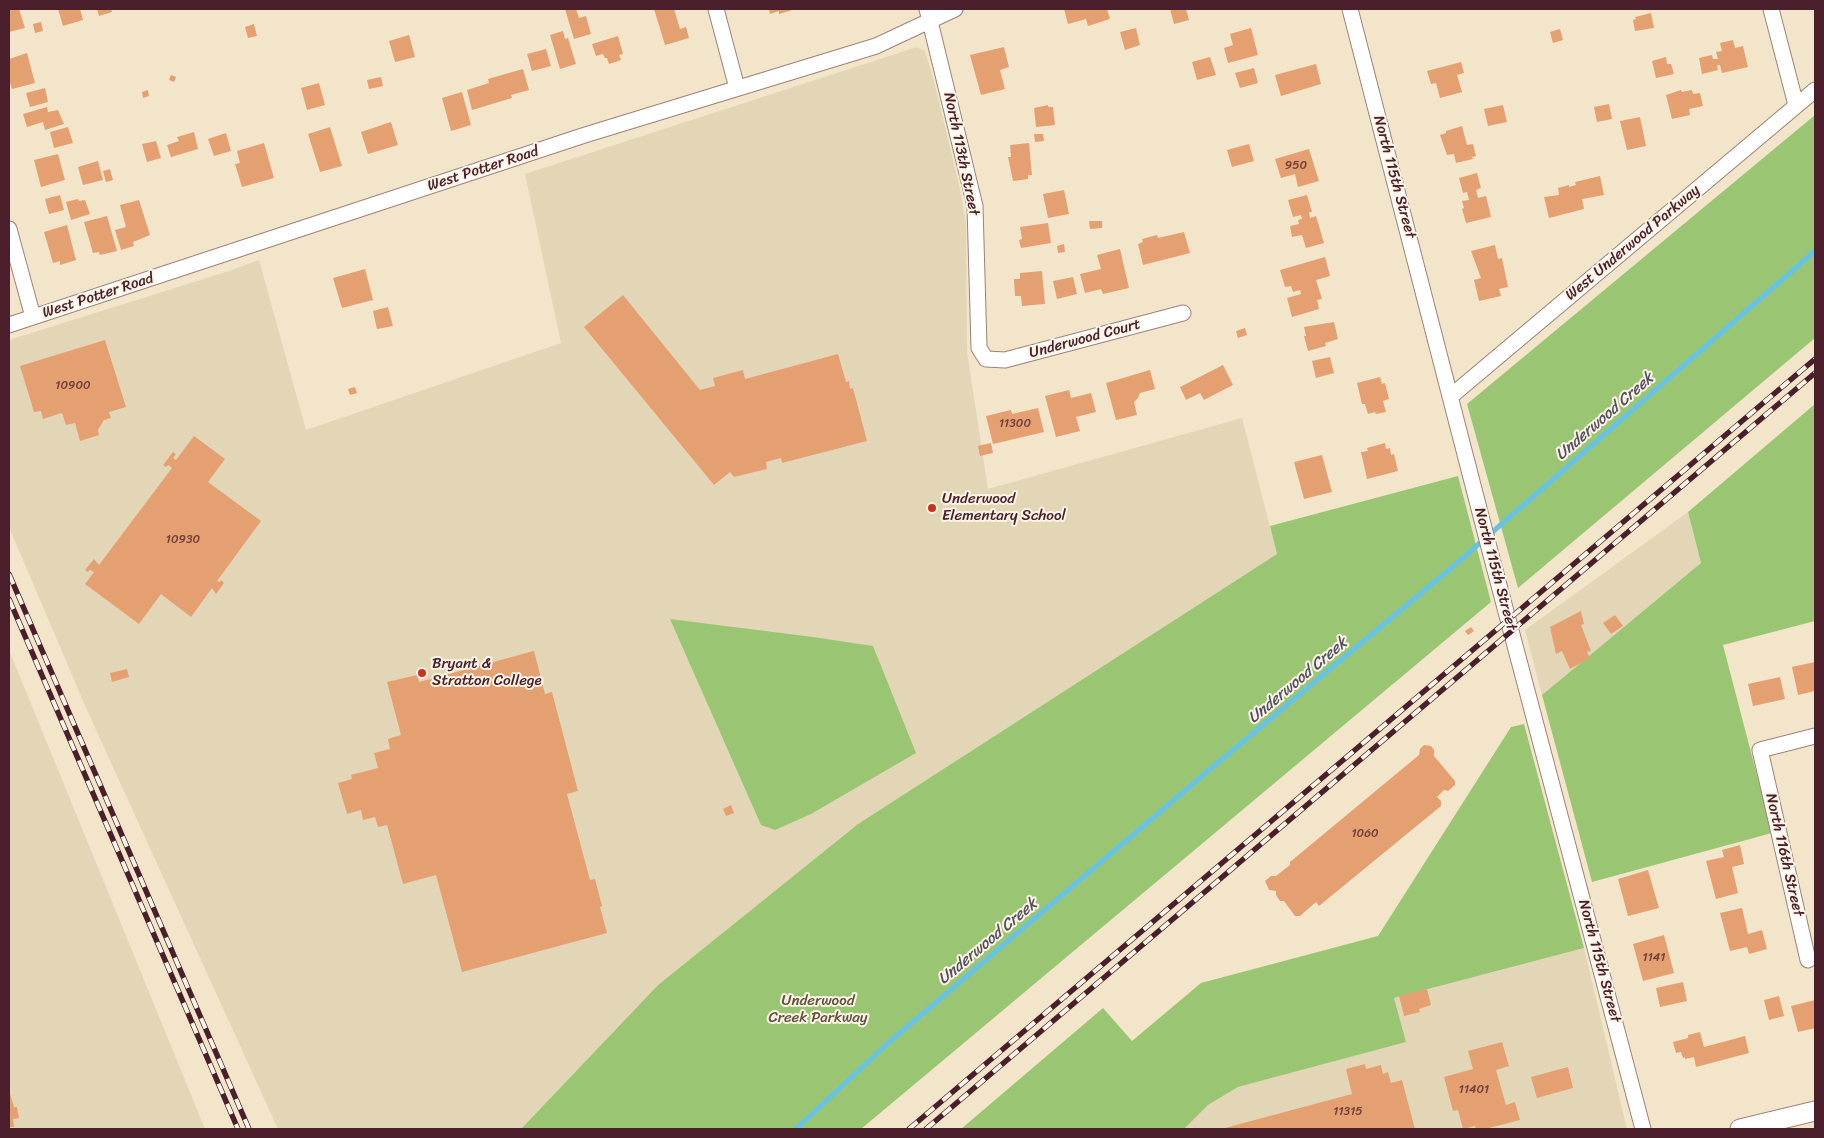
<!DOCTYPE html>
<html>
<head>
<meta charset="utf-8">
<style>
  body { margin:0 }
  #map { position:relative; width:1824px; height:1138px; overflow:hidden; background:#f2e5c9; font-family:Sriracha,sans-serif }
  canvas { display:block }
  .frame { position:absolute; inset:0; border:10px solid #4a1f2b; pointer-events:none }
</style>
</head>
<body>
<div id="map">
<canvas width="1824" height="1138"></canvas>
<div class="frame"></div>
</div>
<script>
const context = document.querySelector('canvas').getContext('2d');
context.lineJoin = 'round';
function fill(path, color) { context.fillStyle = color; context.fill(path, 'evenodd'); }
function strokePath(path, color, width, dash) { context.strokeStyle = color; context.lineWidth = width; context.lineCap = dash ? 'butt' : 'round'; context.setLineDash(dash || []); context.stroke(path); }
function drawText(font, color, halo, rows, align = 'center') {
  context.font = font + ' Sriracha,sans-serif'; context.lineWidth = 4; context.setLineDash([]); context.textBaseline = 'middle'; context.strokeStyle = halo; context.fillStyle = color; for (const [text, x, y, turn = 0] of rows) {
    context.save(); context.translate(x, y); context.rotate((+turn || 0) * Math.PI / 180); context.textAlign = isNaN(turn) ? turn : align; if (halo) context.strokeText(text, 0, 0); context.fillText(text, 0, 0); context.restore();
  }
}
fill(new Path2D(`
  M917 47 925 51 934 81 960 189 966 224 967 352 988 489 1242 418 1277 554 858 824 658 985 521 1129H278L86 708 9 527V340L229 271 259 260 306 430 561 343 525 174Z
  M1688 512 1701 563 1542 695 1525 630Z
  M9 650 205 1129H9Z
  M1584 948 1627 1129H1184L1208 1105 1238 1087 1405 1042 1394 998Z`), '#e3d6b7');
fill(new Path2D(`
  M1815 115V338L1518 588 1467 404Z
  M1815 404V621L1723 645 1772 833 1592 882 1542 695 1701 563 1688 512Z
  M1458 476 1491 602 861 1129H521L658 985 858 824 1277 554 1270 526Z
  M670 619 813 637 873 646 916 753 811 814 775 830 761 825Z
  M1524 724 1584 948 1394 998 1406 1042 1238 1087 1208 1105 1184 1129H961L1103 1008 1132 1041 1201 983 1378 936 1511 727Z`), '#9ac673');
strokePath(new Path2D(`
  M796 1129 887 1044 1215 765 1450 569 1815 251`), '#67c3e5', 5);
fill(new Path2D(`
  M14 9H19L25 28 9 32V10Z
  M58 9H80L83 20 63 26Z
  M97 9H111L112 12 99 16Z
  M565 9H576L579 18 586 16 591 34 574 39Z
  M654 9H674L680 29 686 27 689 38 665 45Z
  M769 9H796L779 14V11L770 14Z
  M1064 9H1107L1110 19 1088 26 1086 19 1068 24Z
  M1170 9H1186L1189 20 1174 24Z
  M1651 13 1654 28 1635 31 1633 20 1636 19 1635 17Z
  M41 22 43 31 35 33 33 24Z
  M254 24 257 36 248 38 245 27Z
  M1136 28 1140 45 1125 50 1120 32Z
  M1251 28 1258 55 1228 63 1224 48 1233 45 1230 34Z
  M1560 29 1563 40 1553 43 1550 32Z
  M563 31 565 39 568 38 576 64 560 69 550 35Z
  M409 35 415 57 395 62 389 41Z
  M618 36 623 54 619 55 621 60 609 64 607 58H605L603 54 596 56 592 44Z
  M1733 40 1735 48 1743 46 1748 67 1722 73 1720 65H1717L1718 70 1702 74 1699 58 1712 55 1713 59H1718L1716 52 1722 51 1720 43Z
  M1004 47 1009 67 1000 70 1005 89 981 95 970 55Z
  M546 49 551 66 532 71 527 54Z
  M27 53 35 83 12 89 9 79V59Z
  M1210 57 1216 75 1197 80 1192 62Z
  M1666 57 1667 64H1671L1674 74 1656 78 1652 61Z
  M1461 62 1464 73 1457 75 1462 92 1440 98 1436 83 1431 84 1427 71Z
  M1316 64 1321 84 1281 96 1275 75Z
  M1254 68 1258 83 1240 88 1235 73Z
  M523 69 529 90 511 95 512 98 472 110 467 90 489 83 488 79Z
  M171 75 176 77 174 82 169 80Z
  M381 77 383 86 369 89 367 80Z
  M319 83 325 105 307 110 301 88Z
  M45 88 48 102 30 107 26 93Z
  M148 90 149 96 143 98 142 92Z
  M1681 90 1682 92 1692 90 1693 94 1700 93 1703 106 1689 109 1690 115 1672 119 1666 95Z
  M462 92 471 125 451 131 442 98Z
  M1609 104 1612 119 1597 122 1594 107Z
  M1048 105V107H1053L1055 125 1036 127 1034 108Z
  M1503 105 1507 122 1488 126 1484 109Z
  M47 107 48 112 58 110 64 124 45 130 43 122 27 127 23 114Z
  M1640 117 1646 146 1627 150 1620 121Z
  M391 122 398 145 368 154 361 132Z
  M1462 126 1467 145 1473 144 1476 156 1472 157 1473 159 1456 163 1454 154 1447 155 1440 135 1446 133V131Z
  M68 127 73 143 54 148 50 132Z
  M330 127 342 166 320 172 308 134Z
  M194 132 198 149 171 157 167 145 179 141 177 137Z
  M226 133 231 151 214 156 208 139Z
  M1034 134H1043L1044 141 1035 142Z
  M156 141 161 158 147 162 142 144Z
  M264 143 274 178 242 187 235 164 240 163 237 151Z
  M1029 143 1032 175H1028V179L1013 181 1008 157H1011L1010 145Z
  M1249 144 1254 161 1232 167 1227 150Z
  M1309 149 1319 181 1298 187 1295 174 1281 178 1275 159Z
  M58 154 65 180 41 187 34 160Z
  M98 161 103 180 83 185 78 167Z
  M110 169 113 180 106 182 103 171Z
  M1477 173 1481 188 1476 190 1478 198 1486 196 1491 217 1466 223 1462 209 1464 208 1462 201 1469 200 1467 192 1463 193 1459 178Z
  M1600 176 1604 195 1582 199 1584 209 1549 218 1544 197 1559 195 1558 188 1569 185V187L1576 185 1575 182Z
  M1064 190 1069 214 1048 218 1043 194Z
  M60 195 64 210 49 214 45 199Z
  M1307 195 1312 212H1309L1310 218 1316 216 1324 243 1306 248 1302 235 1292 237 1290 226 1299 224 1298 220 1302 219 1301 215 1293 217 1288 200Z
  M78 199 79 201 85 200 90 214 71 220 66 202Z
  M139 200 150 235 133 242 134 246 121 250 115 230 126 227 120 205Z
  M107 216 117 251 100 255 99 252 93 253 84 222Z
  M1089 221H1102V228L1090 229Z
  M1048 223 1051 243 1021 248 1019 240 1022 239 1020 227Z
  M67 225 76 260 60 265V261L53 263 44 232Z
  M1184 232 1190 253 1143 265 1138 244 1143 242 1142 239 1157 235 1158 238Z
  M1064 244 1065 252 1058 253 1057 246Z
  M1495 245 1498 259 1502 258 1508 287 1499 289 1501 296 1479 301 1474 280 1481 278 1471 251Z
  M1120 249 1129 288 1103 294 1101 289 1085 293 1080 274 1101 269 1097 255Z
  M1325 257 1330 276 1316 280 1322 299 1317 300 1319 309 1292 317 1287 298 1301 294 1300 290 1293 292 1291 286 1285 287 1280 270Z
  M365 269 373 300 342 308 333 278Z
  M1042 271 1045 304 1022 306 1021 296H1015L1014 279H1020V273Z
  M1073 277 1077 294 1057 299 1053 281Z
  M623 295 700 390 715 386 713 378 743 370 745 379 838 354 846 382 849 381 850 389 853 388 867 441 782 463 781 458 766 462 767 469 734 477 730 472 714 485 584 327Z
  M388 307 393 326 377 329 373 311Z
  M1334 322 1338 339 1325 343 1326 346 1308 351 1304 336H1306L1304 327Z
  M1245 328 1247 335 1238 338 1236 331Z
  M105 340 126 407 109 412 111 418 104 420 98 430 99 435 80 441 75 423 66 425 62 413 43 419 41 411 34 412 20 366Z
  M1330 357 1334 373 1316 378 1312 361Z
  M1223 365 1233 385 1204 400 1200 393 1186 400 1180 387Z
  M1150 370 1155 389 1140 393 1138 398 1134 402 1137 415 1116 420 1106 383Z
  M1380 377 1382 384 1385 383 1389 399 1383 401 1386 412 1376 414 1375 412 1368 414 1365 404H1362L1357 383Z
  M355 387 357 393 350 395 348 389Z
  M1069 390 1071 398 1091 393 1096 412 1076 417 1080 431 1056 437 1045 396Z
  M1038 408 1044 432 993 444 986 416 1011 410 1012 414Z
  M194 436 225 459 208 482 261 521 217 581 220 582 221 580 224 583 216 594 212 588 191 617 161 594 139 624 85 584 94 572 90 570 88 572 85 570 94 559 99 565 172 468 168 465 166 467 163 465 173 452 176 454 173 458 176 460Z
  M991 443 993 453 980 456 978 446Z
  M1385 443 1386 449 1390 448 1391 455 1394 454 1398 471 1367 479 1361 452 1368 451 1367 448Z
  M1322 455 1332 492 1304 499 1294 462Z
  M1581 611 1584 624 1581 625 1591 651 1587 652 1590 658 1570 669 1562 651 1556 654 1550 627Z
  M1615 615 1623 626 1611 634 1603 623Z
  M1471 627 1474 631 1468 635 1465 631Z
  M534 651 545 694 552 692 578 791 567 794 590 880 595 879 602 906 600 907 607 933 462 972 436 875 403 884 387 825 378 827 375 817 363 820 361 810 347 814 338 783 352 779 351 775 378 768 374 753 390 749 388 739 401 735 387 682 417 675 419 682Z
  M1815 662V691L1798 695 1792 667Z
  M127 669 129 677 112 682 110 673Z
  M1780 677 1785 699 1753 706 1748 684Z
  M1424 745 1431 746 1434 750V756L1455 781V785L1448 791 1444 790 1437 797 1441 801V806L1319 906 1316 902 1300 916H1295L1284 901H1280L1276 895V891L1269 890 1265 881 1271 876H1276L1290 865V862L1419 755 1420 749Z
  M731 805 734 813 726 816 723 809Z
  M1740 845 1744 864 1732 867 1738 893 1716 899 1706 861 1724 857 1722 850Z
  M1648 870 1659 908 1628 916 1618 879Z
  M1742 908 1748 934 1762 930 1767 949 1749 954 1747 947 1730 951 1720 913Z
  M1664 935 1674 973 1643 981 1633 944Z
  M1683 982 1687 1001 1660 1007 1656 988Z
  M1427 989 1431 1005 1419 1009 1420 1012 1404 1016 1399 996Z
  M1779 996 1784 1016 1769 1020 1764 1000Z
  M1815 1000V1028L1798 1032 1791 1006Z
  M1700 1032 1704 1047 1745 1036 1749 1053 1696 1067 1694 1057 1685 1059V1057L1683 1058 1681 1052 1676 1053 1673 1042 1688 1038V1035Z
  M1502 1042 1509 1066 1496 1070 1506 1105 1515 1102 1520 1120 1485 1129H1476L1475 1126 1463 1129 1458 1110 1453 1111 1444 1077 1473 1069 1468 1051Z
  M1365 1064 1366 1069 1381 1065 1383 1074 1388 1072 1391 1083 1402 1080 1415 1129H1221L1352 1094 1346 1069Z
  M1568 1067 1573 1088 1537 1098 1531 1077Z
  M9 1090 14 1107H17L19 1118 13 1119 14 1127H9Z`), '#e5a072');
const minor = new Path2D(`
  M716 9 737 88
  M927 9 975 206 979 348 986 359 1005 360 1183 313
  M1350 9 1491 555 1643 1129
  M1771 9 1796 105
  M9 229 33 317
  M9 325 585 135 876 46 955 9
  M1450 397 1815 90
  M1808 960 1760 750 1815 736`);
const tertiary = new Path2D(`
  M1740 1129 1815 1111`);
strokePath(minor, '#9e827a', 17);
strokePath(tertiary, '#9e827a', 21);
strokePath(minor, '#fff', 15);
strokePath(tertiary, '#fff', 19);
const rail = new Path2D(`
  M9 574 249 1129
  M9 599 238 1129
  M909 1129 1815 359
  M926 1129 1815 373`);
strokePath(rail, '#4a1f2b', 5.5);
strokePath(rail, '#fcf5e5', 4, [11]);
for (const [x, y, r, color] of [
  [932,508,5,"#c8321e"],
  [422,673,5,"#c8321e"]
]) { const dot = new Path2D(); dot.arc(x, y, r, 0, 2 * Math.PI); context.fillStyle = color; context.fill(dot); strokePath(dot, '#fcf5e5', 2); }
drawText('12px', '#713f3d', null, [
  ["950",1296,166],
  ["10900",73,386],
  ["11300",1015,424],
  ["10930",183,540],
  ["1060",1365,834],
  ["1141",1654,958],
  ["11401",1474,1090],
  ["11315",1348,1112]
]);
drawText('15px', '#4a1f2b', '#fcf5e5', [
  ["North 113th Street",961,154,78],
  ["West Potter Road",483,169,-18],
  ["North 115th Street",1394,177,75],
  ["West Underwood Parkway",1633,243,-40],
  ["West Potter Road",98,296,-18],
  ["Underwood Court",1085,339,-15],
  ["North 115th Street",1495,569,75],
  ["North 116th Street",1784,855,77],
  ["North 115th Street",1599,961,75]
]);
drawText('15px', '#4a1f2b', '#fcf5e5', [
  ["Underwood",942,499],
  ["Elementary School",942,516],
  ["Bryant &",432,664],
  ["Stratton College",432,681]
], 'left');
drawText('15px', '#625141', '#fcf5e5', [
  ["Underwood",818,1001],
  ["Creek Parkway",818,1018]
]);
drawText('italic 16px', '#535063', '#fcf5e5', [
  ["Underwood Creek",1605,417,-41],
  ["Underwood Creek",1298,681,-40],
  ["Underwood Creek",988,942,-40]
]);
</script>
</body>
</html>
